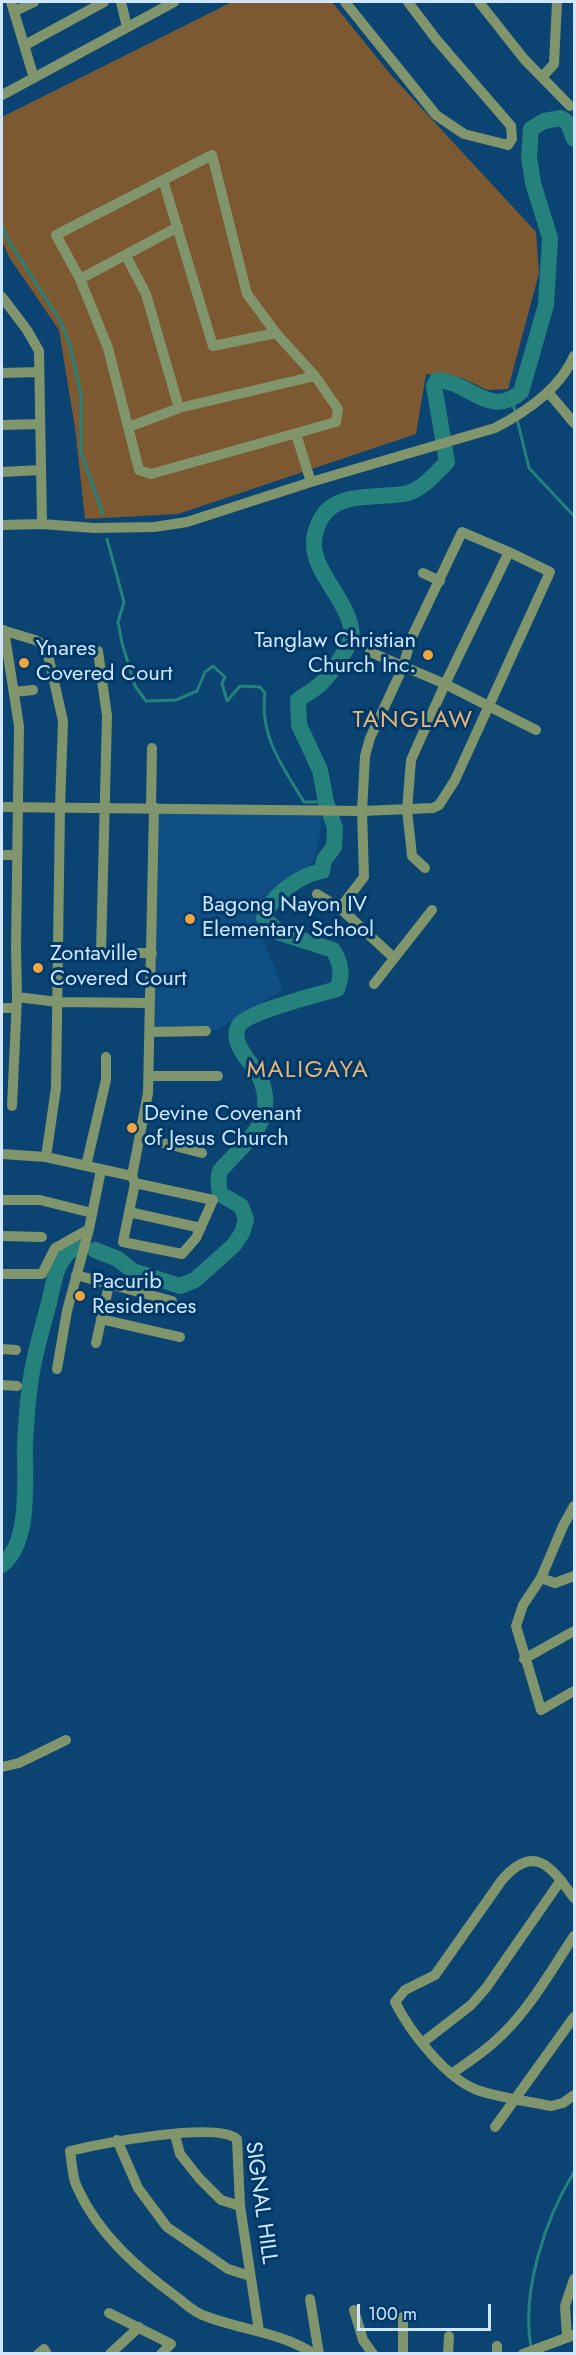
<!DOCTYPE html>
<html>
<head>
<meta charset="utf-8">
<style>
  body { margin:0 }
  #map { position:relative; width:576px; height:2355px; overflow:hidden; background:#0b4373; font-family:Jost,sans-serif }
  canvas { display:block }
  .frame { position:absolute; inset:0; border:3px solid #d0e6fd; pointer-events:none }
  .scale { position:absolute; left:357px; top:2304px; width:134px; height:27px; box-sizing:border-box; border:3px solid #d0e6fd; border-top:0; padding-left:8px; font-size:18px; line-height:21px; white-space:nowrap; color:#d0e6fd; -webkit-text-stroke:4px #003867; paint-order:stroke }
</style>
</head>
<body>
<div id="map">
<canvas width="576" height="2355"></canvas>
<div class="frame"></div>
<div class="scale">100 m</div>
</div>
<script>
const context = document.querySelector('canvas').getContext('2d');
context.lineJoin = 'round';
function fill(path, color) { context.fillStyle = color; context.fill(path, 'evenodd'); }
function strokePath(path, color, width, dash) { context.strokeStyle = color; context.lineWidth = width; context.lineCap = dash ? 'butt' : 'round'; context.setLineDash(dash || []); context.stroke(path); }
function drawText(font, color, halo, rows, align = 'center') {
  context.font = font + ' Jost,sans-serif'; context.lineWidth = 6; context.setLineDash([]); context.textBaseline = 'middle'; context.strokeStyle = halo; context.fillStyle = color; for (const [text, x, y, turn = 0] of rows) {
    context.save(); context.translate(x, y); context.rotate((+turn || 0) * Math.PI / 180); context.textAlign = isNaN(turn) ? turn : align; if (halo) context.strokeText(text, 0, 0); context.fillText(text, 0, 0); context.restore();
  }
}
fill(new Path2D(`
  M157 811 322 816 319 841 314 861 263 907 261 933 283 990 217 1030 155 1029Z`), '#0f4f83');
fill(new Path2D(`
  M232 2H332L391 75 536 232 539 273 508 389 487 390 462 378 426 374 416 434 178 514 85 519 75 428 59 330 9 257 2 241V117Z`), '#7c5930');
strokePath(new Path2D(`
  M2 226 8 240 61 322 70 345 81 395V453L103 514
  M512 399 529 468 574 516
  M107 539 124 602 118 622 122 643 135 686 146 701 176 700 197 691 205 672 213 666 225 677 222 683 227 701 240 686 260 687 265 693C259 736 283 767 304 802H326
  M531 2347C521 2292 545 2219 574 2172`), '#25817c', 3);
strokePath(new Path2D(`
  M95 1250 118 1259 133 1271 180 1286 195 1280 234 1245 242 1233 246 1219 241 1206 220 1194C219 1187 217 1178 220 1171 222 1168 226 1164 229 1161 244 1144 264 1129 265 1105 266 1095 263 1082 258 1074 250 1061 229 1042 239 1025 248 1012 319 994 337 989 343 974 341 963 333 950L280 933 264 918C270 896 300 875 322 871L324 860 334 847 335 828 326 802 320 770 299 725 298 700C305 694 311 692 317 687 326 681 348 649 351 639 353 633 351 626 349 620 337 584 297 558 322 517 338 490 384 499 408 493 424 488 436 473 447 462L434 386 437 380C469 381 489 419 521 392L546 305 550 238 533 183 529 157 531 129 544 121 561 118 568 123 574 139
  M2 1565C32 1541 24 1478 25 1443 26 1426 27 1409 29 1393 32 1363 41 1332 49 1303 54 1281 56 1259 76 1247`), '#25817c', 16);
strokePath(new Path2D(`
  M11 2 34 78
  M121 2 127 27
  M345 2 436 115 464 134 508 145 512 139 511 126 436 39 408 2
  M479 2 524 59 570 106
  M15 11 34 2
  M25 45 104 2
  M542 77 554 64 557 2
  M2 95 174 2
  M212 155 247 294 276 333 315 376 338 409 336 422 151 474 139 470 108 348 80 279 56 235Z
  M163 180 213 346 276 333
  M126 256 146 294 179 408
  M80 279 178 227
  M2 297 27 330 39 351 42 524
  M2 373 39 372
  M548 392 574 423
  M2 425 40 424
  M129 427 179 408 315 376
  M296 434 311 482
  M2 472 41 470
  M2 525 42 524 94 528 154 527 187 522 311 482 495 428C526 412 560 389 574 356
  M423 573 440 581
  M2 630 35 640 46 646 63 721 60 807 56 1088 46 1157
  M4 630 19 726 16 948 17 997 12 1106
  M98 651 107 716 101 952
  M370 652 445 684 536 730
  M14 692 33 690
  M2 807 362 811 433 808 439 805 455 780 550 572 509 552 462 532 411 639 403 667 370 738 365 756 362 811 364 877 340 908
  M151 807 152 748
  M2 855H16
  M425 868 412 856 411 846 407 810 411 760 445 684 509 552
  M317 894 340 908 394 958
  M59 953H152
  M374 984 432 910
  M17 997 58 1002 150 1003
  M2 1008H16
  M150 1032 206 1031
  M149 1076H218
  M140 1137 202 1153
  M2 1154 46 1157 132 1176
  M86 1166 106 1080V1057
  M135 1183 213 1200 196 1238 182 1254 123 1242 135 1183 132 1176 148 1093 154 807
  M2 1200H40L92 1213
  M129 1212 201 1228
  M2 1236 42 1237
  M2 1274H42L55 1248 89 1229
  M76 1275 172 1301
  M101 1319 180 1337
  M96 1343 109 1285
  M2 1349 16 1350
  M57 1369 67 1311 89 1229 101 1170
  M2 1385 17 1386
  M574 1506 563 1526 541 1578 523 1605 516 1626 541 1710 574 1691
  M541 1578 555 1583 574 1576
  M524 1659 574 1631
  M2 1767 19 1763 66 1740
  M574 1898C552 1868 535 1842 502 1880L435 1975 405 1990 395 2002C410 2032 446 2078 477 2090 500 2098 527 2101 551 2106L563 2103 574 2095
  M422 2043 471 2005 486 1988 561 1880
  M451 2074C465 2064 480 2055 493 2043 527 2014 550 1972 574 1936
  M495 2127 574 2017
  M175 2135 180 2154 199 2178 221 2200 240 2206
  M117 2140 138 2188 167 2227 228 2269 250 2276
  M310 2299 319 2354
  M354 2310 363 2340 373 2354
  M109 2313 171 2344 161 2354
  M259 2331 240 2206 237 2139C215 2121 99 2144 70 2151 72 2162 72 2177 77 2187 98 2234 138 2269 178 2298 187 2305 195 2313 205 2316 241 2330 281 2332 314 2354
  M567 2336 565 2306 574 2279
  M38 2354 44 2349 47 2354
  M110 2354 139 2327
  M403 2354V2317
  M448 2354 449 2336
  M497 2354V2346
  M523 2354 574 2335`), '#80956b', 10);
for (const [x, y, r, color] of [
  [428,655,6,"#f1a540"],
  [24,663,6,"#f1a540"],
  [190,919,6,"#f1a540"],
  [38,968,6,"#f1a540"],
  [132,1128,6,"#f1a540"],
  [80,1296,6,"#f1a540"]
]) { const dot = new Path2D(); dot.arc(x, y, r, 0, 2 * Math.PI); context.fillStyle = color; context.fill(dot); strokePath(dot, '#003867', 2); }
drawText('22px', '#d0e6fd', '#003867', [
  ["Tanglaw Christian",416,642,"right"],
  ["Church Inc.",416,667,"right"],
  ["Ynares",36,650],
  ["Covered Court",36,675],
  ["Bagong Nayon IV",202,906],
  ["Elementary School",202,931],
  ["Zontaville",50,955],
  ["Covered Court",50,980],
  ["Devine Covenant",144,1115],
  ["of Jesus Church",144,1140],
  ["Pacurib",92,1283],
  ["Residences",92,1308]
], 'left');
drawText('22px', '#d0e6fd', '#003867', [
  ["SIGNAL HILL",260,2203,82]
]);
context.letterSpacing = '1.5px';
drawText('24px', '#e8b375', '#003867', [
  ["TANGLAW",413,721],
  ["MALIGAYA",308,1071]
]);
context.letterSpacing = '0px';
</script>
</body>
</html>
